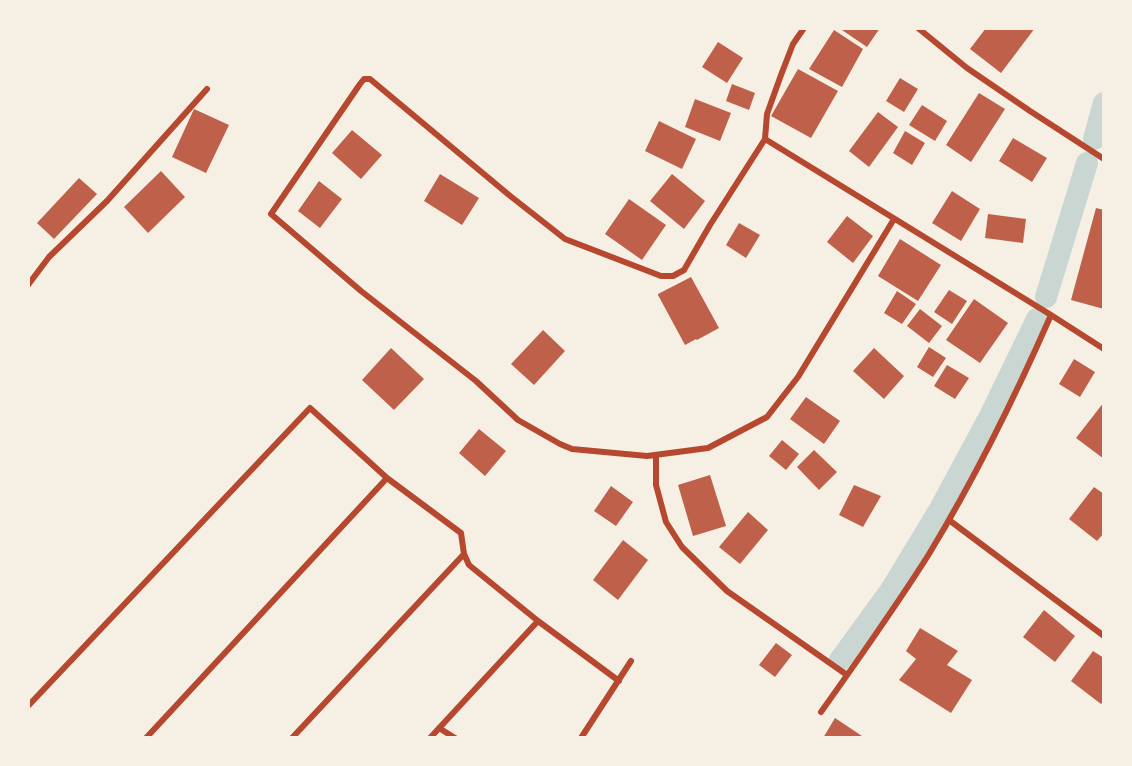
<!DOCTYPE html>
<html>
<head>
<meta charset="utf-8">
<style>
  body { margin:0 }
  #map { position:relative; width:1132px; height:766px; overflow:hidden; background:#f6efe4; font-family:Merriweather,serif }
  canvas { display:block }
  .frame { position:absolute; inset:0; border:30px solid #f6efe4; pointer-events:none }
</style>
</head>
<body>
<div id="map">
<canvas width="1132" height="766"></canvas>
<div class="frame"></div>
</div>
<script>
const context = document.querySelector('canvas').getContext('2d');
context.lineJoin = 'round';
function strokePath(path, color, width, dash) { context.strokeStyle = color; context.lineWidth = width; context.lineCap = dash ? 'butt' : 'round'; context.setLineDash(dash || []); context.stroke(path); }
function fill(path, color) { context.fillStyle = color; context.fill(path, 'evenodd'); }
strokePath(new Path2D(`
  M1094 139 1104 103
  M1046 297 1087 163
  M840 660 891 590 940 509 990 416 1037 319`), '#c9d6d2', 22);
fill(new Path2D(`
  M839 28H880L867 47Z
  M986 28H1035L1001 73 970 49Z
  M834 30 863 49 842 87 809 69Z
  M718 42 743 58 727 83 702 67Z
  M798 69 838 91 811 138 771 116Z
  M900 78 918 89 904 112 886 101Z
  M732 84 755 93 749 110 726 101Z
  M979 93 1005 109 971 162 946 145Z
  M695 99 731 113 720 141 685 127Z
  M922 105 947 121 935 141 909 125Z
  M194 109 229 125 206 173 172 157Z
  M878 112 898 127 869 167 849 151Z
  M659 121 696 139 682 169 645 151Z
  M352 130 382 155 361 179 332 153Z
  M905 131 925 143 912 165 893 153Z
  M1013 138 1047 158 1032 182 999 161Z
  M161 171 185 197 148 233 124 207Z
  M440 174 479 198 462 225 424 201Z
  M672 174 705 201 684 229 650 201Z
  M79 178 97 194 54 239 37 223Z
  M319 181 342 199 320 228 298 211Z
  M952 191 980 209 961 241 932 223Z
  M629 199 666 225 642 260 605 234Z
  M1096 208 1104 210V309L1071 300Z
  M988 214 1026 219 1023 243 985 238Z
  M847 216 873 236 853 263 827 242Z
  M739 223 760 235 746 258 726 245Z
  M900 239 941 265 918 301 878 276Z
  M691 277 719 328 697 340 696 339 685 345 658 295V294Z
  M949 290 967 301 952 324 934 312Z
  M897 291 916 304 902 324 884 313Z
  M974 299 1008 323 980 363 946 340Z
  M920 309 942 326 929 343 907 326Z
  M543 330 565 351 534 385 511 364Z
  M929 347 946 358 933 377 917 367Z
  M391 348 424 379 394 410 362 380Z
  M874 348 904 376 884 399 853 371Z
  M1074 359 1095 372 1080 397 1059 384Z
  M947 365 969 378 955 399 934 386Z
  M806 397 840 421 824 444 790 419Z
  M1104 402V459L1076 438Z
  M479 429 506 451 485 476 459 453Z
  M782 440 799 454 786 470 769 456Z
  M814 450 837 472 819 490 797 467Z
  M710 475 726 526 693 536 678 485Z
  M854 485 881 496 863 527 839 515Z
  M611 486 633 502 616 526 594 511Z
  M1094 487 1104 494V533L1097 541 1069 519Z
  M748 512 768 530 740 564 719 547Z
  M623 540 648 560 618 600 593 580Z
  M1044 610 1075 636 1055 662 1023 637Z
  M920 628 958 651 947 665 972 680 951 713 899 680 916 659 906 651Z
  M776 643 792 655 775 677 759 665Z
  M1093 651 1104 658V701L1101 704 1071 681Z
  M835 718 865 738H823Z`), '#bf614a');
strokePath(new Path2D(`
  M804 28 793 44 781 75 767 114 765 139 710 225 684 270 673 276H661L565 239 509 195 370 79H364L360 84 271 214 361 291 476 381 518 420 560 444 572 449 647 456 708 448 767 417 798 377 894 219
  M918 28 967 68 1030 111 1104 159
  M765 139 1051 315 1104 349
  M28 285 49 257 107 201 207 89
  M656 455V485L666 522 682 547 727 591 847 675
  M949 520 1104 636
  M28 706 310 408 387 478 461 533 464 554 469 565 538 621 619 681
  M821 712C858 660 895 608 929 554 975 478 1015 397 1051 315
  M439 728 455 738
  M146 738 387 478
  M292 738 464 554
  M430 738 538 621
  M581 738 631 661`), '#b5482f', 6);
</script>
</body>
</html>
